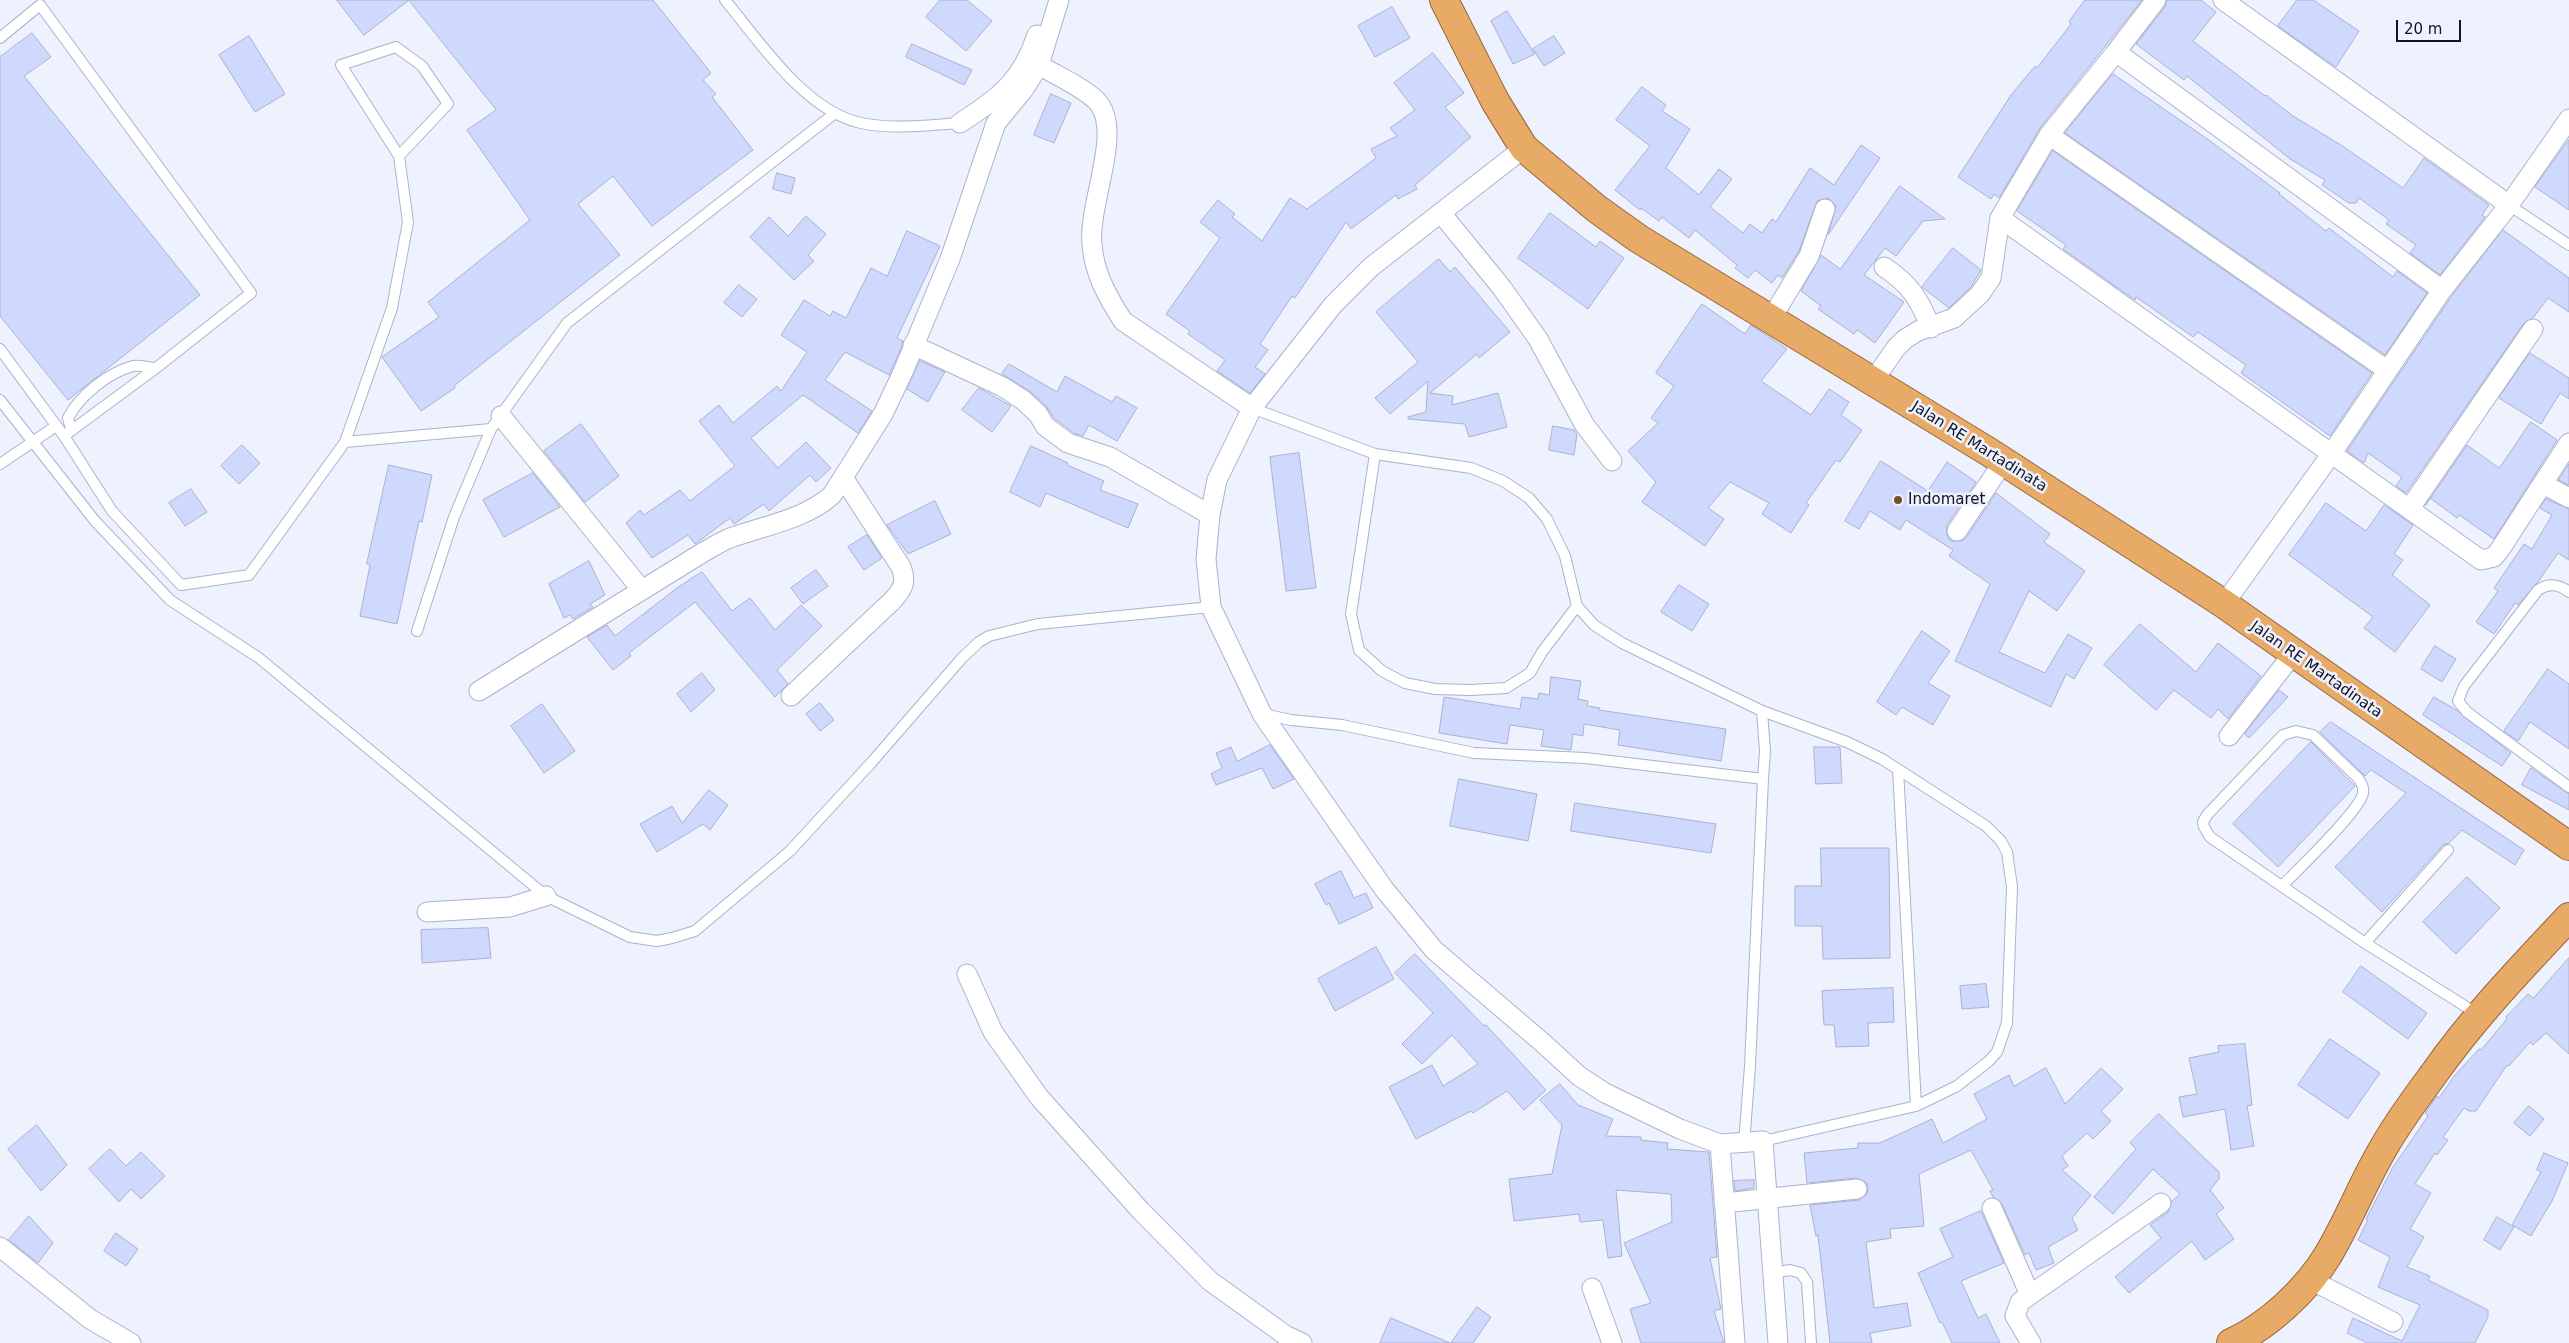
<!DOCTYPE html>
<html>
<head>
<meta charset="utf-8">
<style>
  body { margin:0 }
  #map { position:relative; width:2569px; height:1343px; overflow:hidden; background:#eef1fe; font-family:"DejaVu Sans",sans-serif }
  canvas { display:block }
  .scale { position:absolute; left:2396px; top:20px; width:65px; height:22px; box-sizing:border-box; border:2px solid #11141f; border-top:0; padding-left:6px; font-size:15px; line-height:18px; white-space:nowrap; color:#11141f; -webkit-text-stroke:4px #eef1fe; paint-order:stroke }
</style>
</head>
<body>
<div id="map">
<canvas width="2569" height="1343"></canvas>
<div class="scale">20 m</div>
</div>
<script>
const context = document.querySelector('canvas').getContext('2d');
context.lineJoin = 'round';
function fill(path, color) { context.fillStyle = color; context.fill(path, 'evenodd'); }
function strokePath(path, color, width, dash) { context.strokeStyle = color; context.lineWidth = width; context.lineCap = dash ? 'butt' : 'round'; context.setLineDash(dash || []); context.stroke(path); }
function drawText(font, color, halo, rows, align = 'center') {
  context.font = font + ' "DejaVu Sans",sans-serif'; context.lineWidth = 5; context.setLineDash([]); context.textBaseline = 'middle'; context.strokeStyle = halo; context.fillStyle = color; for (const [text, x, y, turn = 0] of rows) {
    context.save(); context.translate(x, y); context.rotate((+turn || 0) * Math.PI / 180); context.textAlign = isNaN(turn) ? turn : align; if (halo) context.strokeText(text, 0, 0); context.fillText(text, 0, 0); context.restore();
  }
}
const building = new Path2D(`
  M337 0H409L364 35Z
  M409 0H653L711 73 703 80 716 94 712 97 753 150 652 226 613 176 578 204 620 255 454 386 455 388 421 411 382 357 439 317 428 302 530 220 467 130 496 110Z
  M940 0H967L992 21 966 51 926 17Z
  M2085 0H2142L2040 128 1999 198 1994 194 1991 199 1958 177 2011 95 2035 66 2037 68 2071 24 2069 22Z
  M2167 0H2201L2216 12 2193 41 2265 96 2266 95 2293 116 2341 145 2403 188 2424 158 2489 205 2482 215 2485 217 2440 275 2410 253 2416 245 2386 224 2389 220 2359 198 2356 203H2349L2322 185 2325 180 2290 159 2187 76 2184 80 2136 44 2165 7Z
  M2297 0H2313L2359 31 2336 67 2278 26Z
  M1392 7 1410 38 1375 57 1358 26Z
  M1507 11 1535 54 1513 64 1491 21Z
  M32 33 51 57 24 76 200 295 68 400 0 316V57Z
  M249 36 285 94 255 112 219 55Z
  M1554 36 1565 53 1544 66 1533 49Z
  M912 44 972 70 964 85 906 57Z
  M1433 53 1464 93 1445 107 1471 137 1415 185 1417 189 1398 199 1396 195 1351 229 1346 222 1295 298 1292 296 1260 344 1268 350 1255 367 1265 374 1250 393 1217 371 1225 360 1188 334 1190 331 1166 314 1220 238 1200 222 1218 200 1235 214 1232 217 1262 241 1290 198 1307 209 1376 158 1371 149 1397 136 1390 128 1415 110 1394 83Z
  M2113 74 2206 138 2280 193 2279 194 2326 231 2329 228 2393 277 2397 271 2427 293 2385 355 2065 133Z
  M1642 87 1666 105 1662 111 1690 129 1666 168 1699 195 1719 169 1732 179 1710 207 1743 233 1750 224 1762 233 1772 219 1776 222 1810 168 1834 185 1861 145 1880 158 1828 235 1836 206 1828 198 1817 201 1799 251 1782 278 1778 275 1772 283 1755 270 1748 278 1735 268 1737 265 1695 230 1689 238 1662 217 1659 221 1641 208 1640 210 1615 190 1650 146 1616 120Z
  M1051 94 1071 103 1054 143 1034 135Z
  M2569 140V210L2535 187Z
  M2053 151 2372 373 2330 436 2241 373 2246 365 2198 332 2193 337 2136 297 2135 300 2063 249 2066 245 2017 211Z
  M777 173 795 178 791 194 773 189Z
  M1900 186 1945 219 1923 221 1896 256 1885 248 1864 275 1904 302 1875 343 1857 330 1854 334 1818 309 1821 306 1801 291 1821 255 1840 269Z
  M1550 213 1596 247 1600 241 1624 258 1588 309 1518 258Z
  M806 216 826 234 808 255 814 261 794 280 750 237 769 217 788 236Z
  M2503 230 2569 278V312L2548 298 2533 318 2524 323 2406 493 2396 486 2402 477 2368 453 2364 463 2347 451 2451 297Z
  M907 231 940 246 897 338 903 341 902 346 889 375 845 352 825 380 872 411 858 433 803 395 751 438 778 468 806 442 831 468 816 482 810 475 769 511 764 504 734 524 730 518 695 544 688 535 652 558 626 523 640 510 644 515 680 490 690 501 735 466 699 421 719 405 733 423 777 386 781 391 807 352 781 335 804 300 830 316 833 311 846 318 871 268 887 276Z
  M1953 248 1981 270 1971 287 1949 308 1922 287Z
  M1439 259 1450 272 1455 267 1510 332 1479 358 1477 354 1430 393 1453 396 1452 405 1498 393 1507 427 1469 437 1465 424 1408 419V417L1426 412 1428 381 1390 414 1375 398 1418 362 1376 312Z
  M739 285 757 299 742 317 724 303Z
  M1702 304 1745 334 1751 325 1787 349 1761 381 1811 415 1829 389 1849 402 1841 415 1862 430 1840 462 1836 460 1806 503 1809 505 1791 533 1762 514 1769 503 1730 482 1708 508 1724 519 1705 546 1642 502 1656 482 1628 451 1658 423 1651 418 1674 386 1656 373Z
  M2530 353 2569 378V399L2560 393 2541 424 2499 398Z
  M920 361 945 372 928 402 907 389Z
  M1009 364 1057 392 1065 376 1112 402 1116 396 1137 408 1117 441 1089 425 1083 436 1074 433 1054 418 1046 406 1031 392 1002 374Z
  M979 388 1011 406 992 432 962 410Z
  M2531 422 2557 440 2494 539 2459 515 2457 518 2430 498 2425 506 2467 445 2499 468Z
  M581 424 619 476 585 502 544 451Z
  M1553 426 1574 430 1577 434 1574 455 1549 450Z
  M242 445 260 463 239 484 221 466Z
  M1031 446 1068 463 1067 465 1104 481 1100 490 1138 504 1128 528 1046 493 1040 507 1010 492Z
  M1299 453 1316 588 1286 591 1270 457Z
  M1881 461 1928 491 1947 462 1976 482 1947 525V535L1951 541H1961L1966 538 1996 493 2050 534 2044 542 2085 571 2057 611 2029 591 1999 652 2045 673 2068 634 2092 648 2074 679 2066 674 2051 707 1955 661 1990 584 1949 556 1953 550 1906 520 1900 530 1870 511 1859 529 1845 521Z
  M2569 464V485L2559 480Z
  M389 465 432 475 422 522 419 521 397 624 360 616 370 565 367 564Z
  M533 473 560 507 504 537 483 500Z
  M191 489 207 512 185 526 169 503Z
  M2546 499 2569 509V560L2558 553 2538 582 2518 605 2515 603 2494 634 2476 622 2498 591 2494 588 2524 544 2532 549 2552 515 2540 508Z
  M935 501 951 534 908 554 887 525Z
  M2326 503 2366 531 2384 505 2413 525 2394 554 2403 560 2392 575 2430 605 2395 652 2364 628 2373 617 2289 555Z
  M867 535 882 558 864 570 848 547Z
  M589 561 605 595 590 604 593 607 573 619 570 615 564 618 549 584Z
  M816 570 828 586 803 604 791 588Z
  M702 572 732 611 750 598 775 630 801 605 822 626 777 670 788 684 775 697 695 602 629 653 631 656 613 670 587 637 607 625 615 636 677 588Z
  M1679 585 1709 604 1692 631 1661 612Z
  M2140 624 2196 672 2218 643 2261 676 2228 719 2218 709 2211 718 2174 690 2156 710 2104 665Z
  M1922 631 1950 651 1928 683 1950 696 1933 725 1902 707 1896 715 1877 702Z
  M2435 646 2456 659 2442 682 2421 669Z
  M2548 669 2569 684V749L2530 722 2518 741 2504 731Z
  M702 673 715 690 691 712 677 694Z
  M1551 677 1581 681 1578 699 1588 701 1587 706 1600 708 1599 710 1726 729 1721 761 1618 745 1620 730 1584 724 1583 736 1573 734 1571 750 1541 746 1544 730 1510 725 1507 744 1439 733 1444 697 1520 709 1522 697 1538 699 1539 693 1549 695Z
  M2279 690 2288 697 2249 738 2245 734Z
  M2434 697 2458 711 2511 753 2502 766 2423 715Z
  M820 703 834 720 820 731 806 714Z
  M542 704 575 751 544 773 511 726Z
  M2331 722 2524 850 2515 865 2462 830 2449 843 2443 845 2382 912 2335 867 2406 793 2371 770 2365 776 2320 732Z
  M2311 742 2355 786 2278 867 2233 824Z
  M1270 745 1294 779 1273 789 1262 768 1216 785 1211 774 1222 768 1216 753 1231 747 1237 761Z
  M1814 747H1840L1842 783 1816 784Z
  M2531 768 2569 794V810L2522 785Z
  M1459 779 1537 794 1528 841 1450 826Z
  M709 790 728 805 710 830 703 824 657 852 640 824 672 806 682 823Z
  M1575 803 1716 824 1711 853 1571 831Z
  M1821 848H1889L1890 958 1823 959 1822 926H1795V886H1821Z
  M1341 871 1354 898 1366 893 1373 908 1339 924 1329 903 1326 905 1315 884Z
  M2467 877 2500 908 2456 954 2423 922Z
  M488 928 491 958 422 963 421 930Z
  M1376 947 1394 979 1335 1011 1318 979Z
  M1415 954 1484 1026 1486 1025 1546 1090 1524 1110 1507 1091 1473 1113 1471 1111 1416 1139 1389 1087 1432 1065 1443 1086 1478 1064 1452 1035 1422 1064 1402 1044 1433 1013 1395 973Z
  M2569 958V1054L2546 1033 2533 1045 2530 1042 2509 1066 2507 1065 2476 1111H2469L2464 1108 2443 1137 2448 1140 2437 1155 2435 1153 2415 1184 2431 1193 2410 1229 2424 1237 2407 1267 2430 1276 2428 1280 2488 1310V1317L2475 1343H2367L2347 1333 2353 1318 2402 1341 2420 1305 2378 1287 2390 1257 2358 1240 2368 1220 2366 1219 2393 1167 2428 1116 2425 1113 2437 1096 2439 1098 2455 1075 2479 1049 2481 1050 2507 1019 2506 1017 2528 994 2533 998Z
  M2361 966 2427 1013 2408 1039 2343 992Z
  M1986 984 1989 1007 1962 1009 1960 986Z
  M1893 988 1894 1022 1868 1023 1869 1046 1836 1047 1834 1025H1824L1822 991Z
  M2330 1039 2380 1073 2348 1119 2298 1085Z
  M2245 1044 2252 1105 2247 1106 2254 1146 2231 1150 2225 1109 2183 1117 2179 1097 2197 1094 2189 1058 2219 1052 2218 1046Z
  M2046 1068 2065 1104 2101 1068 2123 1089 2101 1111 2111 1121 2093 1139 2087 1133 2062 1156 2068 1166 2062 1170 2091 1195 2072 1218 2078 1230 2048 1247 2054 1263 2036 1270 2029 1253 2025 1255 2002 1204 1993 1197 1990 1191 1993 1190 1971 1150 1919 1174 1924 1226 1890 1229 1891 1238 1866 1242 1874 1308 1907 1303 1911 1326 1870 1333 1872 1343H1830L1818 1235 1816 1236 1810 1205 1859 1200 1867 1194 1868 1187 1866 1182 1856 1178 1807 1183 1804 1153 1858 1148V1143H1880L1932 1119 1943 1143 1987 1119 1974 1094 2009 1075 2014 1086Z
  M1560 1084 1578 1105 1613 1119 1606 1136 1641 1137V1140L1668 1143 1667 1149 1709 1152 1717 1257 1710 1258 1721 1309 1714 1311 1724 1343H1641L1630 1309 1651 1303 1624 1243 1672 1222 1671 1194 1616 1190 1622 1256 1608 1258 1603 1220 1580 1222 1579 1214 1514 1221 1509 1179 1552 1174 1562 1125 1540 1100Z
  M2529 1106 2544 1119 2530 1136 2514 1123Z
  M2159 1114 2219 1172V1179L2210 1190 2224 1208 2216 1214 2234 1239 2205 1260 2192 1241 2129 1293 2115 1277 2161 1238 2150 1225 2168 1212 2172 1201 2180 1194 2153 1169 2113 1214 2094 1197 2136 1149 2130 1143Z
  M37 1125 67 1165 41 1191 8 1149Z
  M110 1149 126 1166 141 1152 165 1176 141 1199 131 1189 119 1202 89 1169Z
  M2544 1153 2568 1163 2552 1201 2531 1236 2512 1225 2541 1172 2537 1170Z
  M1754 1180V1188L1735 1191 1734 1181Z
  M1981 1211 2004 1263 1961 1281 1978 1318 1986 1314 2000 1343H1952L1942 1322 1940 1323 1918 1273 1953 1257 1940 1229Z
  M29 1216 53 1243 38 1263 9 1240Z
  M2497 1217 2514 1227 2500 1250 2484 1240Z
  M116 1233 138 1249 126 1266 104 1251Z
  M1477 1307 1491 1317 1473 1343H1451Z
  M1391 1318 1450 1343H1380Z`);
fill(building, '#cfd9fd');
strokePath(building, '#a9b1ce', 1);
const service = new Path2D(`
  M725 0C760 42 805 111 861 123 893 130 928 125 960 123
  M0 38 40 5 251 293 156 368 64 436
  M2509 205 2569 245
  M0 349 64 436 112 511 181 585 249 575 345 442 491 429
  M0 400 95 521 170 600 259 658 546 896 630 937 657 941 672 938 695 931 790 851 871 763 962 658 979 642 989 636 1038 624 1211 607
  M1252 408 1375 454 1471 468 1503 481 1529 498 1547 519 1565 556 1577 606 1594 625 1622 643 1762 711 1765 751 1763 779 1585 758 1474 753 1342 725 1291 720 1263 714
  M71 429 68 418C80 395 108 373 133 366 140 365 150 368 156 368
  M345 442 392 308 408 222 399 156 341 65 396 47 422 66 448 104 399 156
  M1375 454 1351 614 1359 650 1382 671 1405 683 1435 689 1471 690 1506 688 1530 673 1542 652 1577 606
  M0 464 56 426
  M2569 592C2559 584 2548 583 2538 590L2464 686 2458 701 2467 712 2569 787
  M417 631 454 517 491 429 567 323 835 113
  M1762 711 1847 742 1882 759 1986 826 2001 841 2007 852 2012 887 2007 1023 1997 1052 1989 1061 1957 1086 1916 1106 1763 1141
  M1898 769 1916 1106
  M2282 886C2298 869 2360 811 2363 793 2364 787 2362 783 2358 778L2313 735 2296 731 2283 735 2207 815 2203 822 2204 827 2210 837 2365 943 2479 1015
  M2365 943 2448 850
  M1744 1144 1750 1066 1763 779
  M1773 1273 1790 1270 1801 1273 1807 1282 1811 1343`);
const minor = new Path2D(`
  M2156 0 2116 52 2442 290
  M2223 0 2509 205
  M2116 52 2049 135 2000 218 2481 560 2494 557 2501 548 2569 443
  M1039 65C1055 75 1090 90 1100 105 1121 136 1088 205 1092 244 1094 273 1107 296 1123 321L1252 408
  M960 123C999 98 1022 81 1037 35
  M2049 135 2387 370
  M1524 148 1371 267 1333 305 1252 408 1217 480 1210 515 1206 559 1211 607 1262 714 1384 889 1434 950 1543 1043 1579 1076 1605 1093 1680 1129 1720 1144 1763 1141 1778 1343
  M1441 213 1502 288 1538 339 1584 424 1612 461
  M1884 267C1911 285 1919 299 1931 328
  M1771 319 1809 256 1825 209
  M913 345 1003 387 1023 400 1038 414 1045 426 1068 443 1110 457 1210 515
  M1873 381 1896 348 1905 339 1918 331 1954 318 1980 294 1991 278 2000 218
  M501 416 641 589
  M2543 484 2569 498
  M2410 508 2533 329
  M1957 531 2004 461
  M2224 604 2332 453 2442 290 2509 205 2569 119
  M479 691 702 553C711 548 720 542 730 538 763 526 806 519 832 495L883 414 903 372 950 259 996 123 1024 89 1039 65 1059 0
  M791 696 892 601C903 589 907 582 901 567L844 479
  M2229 736 2293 654
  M427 912 510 907 546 896
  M967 974 993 1032 1039 1097 1140 1210 1210 1281 1285 1335 1302 1343
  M1720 1144 1735 1343
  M1724 1203 1857 1189
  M1992 1208 2030 1295
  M0 1247 90 1319 131 1343
  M2309 1279 2393 1322
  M1592 1288 1612 1343
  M2031 1343 2015 1316 2020 1302 2161 1203`);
const trunk = new Path2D(`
  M1444 0 1495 101 1524 148 1597 209 1639 239 1989 452 2224 604 2569 846
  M2231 1343C2268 1326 2307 1290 2328 1255 2349 1220 2363 1182 2384 1147 2398 1122 2416 1098 2433 1075 2473 1018 2521 968 2569 917`);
strokePath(service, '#aab2cf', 12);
strokePath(minor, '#aab2cf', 21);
strokePath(trunk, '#9a6735', 30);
strokePath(service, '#fff', 10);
strokePath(minor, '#fff', 19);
strokePath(trunk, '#e8aa67', 28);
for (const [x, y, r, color] of [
  [1898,500,5,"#76512c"]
]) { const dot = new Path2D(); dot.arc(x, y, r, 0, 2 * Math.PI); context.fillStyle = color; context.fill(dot); strokePath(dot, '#eef1fe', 2); }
drawText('15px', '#11141f', '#eef1fe', [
  ["Jalan RE Martadinata",1979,447,32],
  ["Jalan RE Martadinata",2316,670,35]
]);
drawText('15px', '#11141f', '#eef1fe', [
  ["Indomaret",1908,500]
], 'left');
</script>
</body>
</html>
